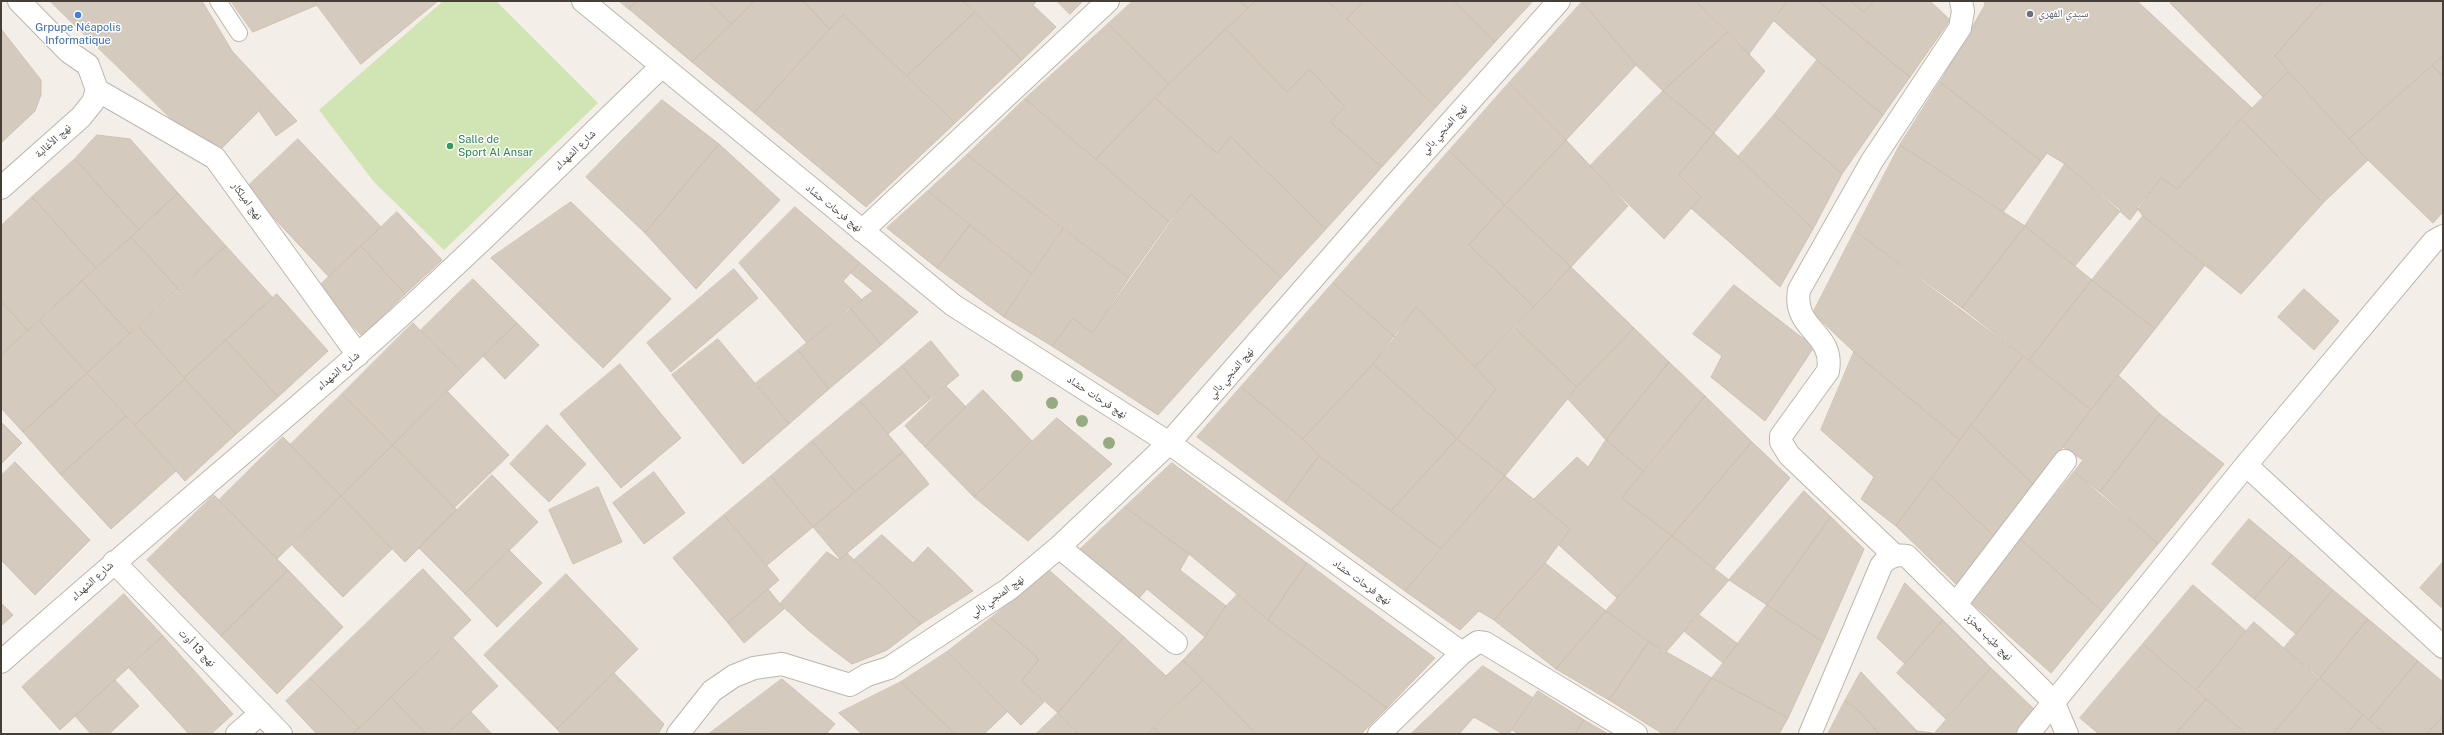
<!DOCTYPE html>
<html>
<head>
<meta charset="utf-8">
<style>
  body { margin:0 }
  #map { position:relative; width:2444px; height:735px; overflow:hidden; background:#f3efe8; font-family:"Public Sans",sans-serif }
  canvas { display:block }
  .frame { position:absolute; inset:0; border:2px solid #453f37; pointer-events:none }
</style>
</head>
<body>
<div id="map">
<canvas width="2444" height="735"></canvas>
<div class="frame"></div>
</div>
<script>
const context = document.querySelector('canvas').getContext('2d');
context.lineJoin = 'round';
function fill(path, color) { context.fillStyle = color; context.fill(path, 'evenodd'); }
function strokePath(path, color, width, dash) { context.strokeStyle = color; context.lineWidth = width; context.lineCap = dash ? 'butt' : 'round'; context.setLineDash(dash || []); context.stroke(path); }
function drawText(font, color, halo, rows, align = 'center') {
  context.font = font + ' "Public Sans","Noto Naskh Arabic",sans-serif'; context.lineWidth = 3; context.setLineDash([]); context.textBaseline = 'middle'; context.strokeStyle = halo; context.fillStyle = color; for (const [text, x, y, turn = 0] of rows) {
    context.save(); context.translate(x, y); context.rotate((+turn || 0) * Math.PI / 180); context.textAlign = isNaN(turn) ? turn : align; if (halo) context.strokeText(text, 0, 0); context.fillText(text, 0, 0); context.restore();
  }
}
fill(new Path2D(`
  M443 1H496L598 103 444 250 374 182 319 110Z`), '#d1e4b3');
const building = new Path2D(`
  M50 1H202L232 51 297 121 276 136 259 111 212 158Z
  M231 1H314L317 5 253 32Z
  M314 1H438L361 64Z
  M619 1H637L629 9Z
  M637 1H709L732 24 692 62 629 9Z
  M709 1H755L732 24Z
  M755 1H803L830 29 754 113 692 62Z
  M803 1H963L975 12 907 76 843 15 830 29Z
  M963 1H1037L1033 5 1056 27 1022 60Z
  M1057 1H1083L1070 14Z
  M1133 1H1240L1248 8 1169 84 1108 24Z
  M1240 1H1256L1248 8Z
  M1256 1H1328L1436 107 1382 167 1330 122 1345 107 1309 69 1287 92 1226 29Z
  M1328 1H1364L1347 19Z
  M1364 1H1454L1495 42 1436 107 1347 19Z
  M1454 1H1533L1495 42Z
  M1696 1H1788L1749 54Z
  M1696 1 1728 32 1663 91 1636 65 1582 2Z
  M1788 1H1818L1910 77 1883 115 1817 60 1773 20Z
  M1818 1H1851L1864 12 1874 1H1930L1950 20 1910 77Z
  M1851 1H1874L1864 12Z
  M1984 1H2137L2252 108 2177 189 2161 178 2130 220 2065 164 2047 153 2041 161 1940 82 1985 5Z
  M2172 1H2323L2275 56 2289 72 2263 97 2170 3Z
  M2323 1H2443V56L2349 139 2275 56Z
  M1582 2 1636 65 1566 140 1509 83Z
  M975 12 1022 60 955 123 907 76Z
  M843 15 955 123 866 207 754 113Z
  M1108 24 1169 84 1096 159 1025 99Z
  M1 29 41 80V95L35 111 1 143Z
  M1226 29 1287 92 1309 69 1345 107 1330 122 1382 167 1326 229 1231 137 1217 153 1155 98Z
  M1728 32 1765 71 1714 133 1663 91Z
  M2443 56V76L2432 66Z
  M1817 60 1883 115 1842 174 1774 115Z
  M2432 66 2443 76V212L2433 223 2368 160 2349 139Z
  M2289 72 2368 160 2323 203 2241 119Z
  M1940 82 2041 161 2003 212 1900 145Z
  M1509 83 1566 140 1505 205 1449 151Z
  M1663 91 1714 133 1679 175 1701 197 1664 239 1590 166Z
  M1155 98 1217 153 1231 137 1326 229 1281 278 1191 194 1169 222 1096 159Z
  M1025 99 1169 222 1129 278 967 155Z
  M662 100 719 144 645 233 586 177Z
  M1774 115 1842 174 1813 229 1738 157Z
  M2241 119 2323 203 2241 294 2143 216 2137 208 2161 178 2177 189Z
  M1714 133 1813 229 1780 287 1691 208 1701 197 1679 175Z
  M97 135 130 139 178 193 139 230 75 159Z
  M298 139 381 227 329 277 246 188Z
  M1566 140 1628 206 1571 267 1505 205Z
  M719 144 780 200 696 289 645 233Z
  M1900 145 2025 226 1962 308 1855 231Z
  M1449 151 1505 205 1469 245 1534 307 1475 367 1416 307 1395 337 1333 283Z
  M967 155 1063 229 1032 274 928 191Z
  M75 159 139 230 96 268 32 197Z
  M2065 164 2121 210 2075 266 2025 226Z
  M928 191 970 225 937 268 887 228Z
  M178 193 226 246 179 290 131 237Z
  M1191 194 1281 278 1158 415 1052 346 1073 318 1092 333Z
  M32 197 96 268 28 331 1 301V226Z
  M571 202 671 299 603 368 491 258Z
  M1505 205 1571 267 1534 307 1469 245Z
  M795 207 860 263 843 281 862 300 807 343 739 263Z
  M397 212 442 260 405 294 361 246Z
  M2143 216 2205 265 2155 329 2092 280Z
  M970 225 1032 274 1004 317 937 268Z
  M2025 226 2092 280 2029 360 1962 308Z
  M1063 229 1129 278 1092 333 1073 318 1052 346 1004 317Z
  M1855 231 2023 356 1960 440 1854 352 1813 313Z
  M131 237 179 290 130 334 82 281Z
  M226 246 273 298 184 378 138 326Z
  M361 246 405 294 362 336 317 288Z
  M860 263 918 312 881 345 850 308 873 291 851 273Z
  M1571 267 1634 328 1577 387 1515 328Z
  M734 269 758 298 671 372 647 343Z
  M473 279 517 323 464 375 421 330Z
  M2092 280 2155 329 2091 410 2029 360Z
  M82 281 130 334 87 373 39 320Z
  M1333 283 1395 337 1373 364 1303 439 1241 387Z
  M1734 285 1814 347 1765 421 1711 377 1722 356 1693 334Z
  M2304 289 2339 321 2314 350 2278 317Z
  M277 294 328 351 278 397 226 340Z
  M1 301 28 331 1 355Z
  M1416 307 1496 389 1457 439 1373 364Z
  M850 308 881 345 829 389 798 350Z
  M39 320 87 373 23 432 1 408V355Z
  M413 323 464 375 393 445 342 394Z
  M517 323 539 345 505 379 483 356Z
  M138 326 185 379 135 425 87 373Z
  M1515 328 1577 387 1505 476 1457 439 1496 389 1475 367Z
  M1634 328 1669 362 1606 440 1567 398Z
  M718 339 789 424 743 464 672 375Z
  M226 340 278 397 236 434 184 378Z
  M931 341 959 375 930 399 902 366Z
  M798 350 829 389 789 424 756 383Z
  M1854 352 1960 440 1896 526 1861 499 1874 477 1821 430Z
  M2023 356 2091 410 2034 485 1971 425Z
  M1669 362 1705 396 1644 472 1606 440Z
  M620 364 681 438 621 488 560 414Z
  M1373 364 1457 439 1391 511 1319 456 1303 439Z
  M902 366 930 399 888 434 860 401Z
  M87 373 126 416 61 475 23 432Z
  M2118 375 2160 414 2100 492 2074 472 2083 460 2063 447Z
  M185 379 236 434 185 481 135 425Z
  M946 386 966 407 925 447 905 426Z
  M1241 387 1303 439 1319 456 1285 503 1197 437Z
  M983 390 1032 441 974 497 925 447Z
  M447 391 509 455 454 508 393 445Z
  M342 394 393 445 341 496 290 445Z
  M1705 396 1752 442 1672 536 1622 498Z
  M860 401 903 452 855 492 812 441Z
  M2160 414 2224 464 2158 544 2100 492Z
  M126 416 176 471 111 529 61 475Z
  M1057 418 1112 464 1028 541 974 497Z
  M1 422 22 443 1 464Z
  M547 425 586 464 549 502 510 464Z
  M1971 425 2034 485 1995 537 1932 478Z
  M283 437 341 496 277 559 219 500Z
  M1457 439 1505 476 1441 549 1391 511Z
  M1606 440 1644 472 1622 498 1672 536 1617 598 1559 545 1570 529 1534 499 1577 457 1588 467Z
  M812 441 855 492 813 527 771 476Z
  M1752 442 1790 478 1714 569 1672 536Z
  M393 445 457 510 405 562 341 496Z
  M903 452 929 484 840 559 813 527Z
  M1319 456 1441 549 1405 591 1285 503Z
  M15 462 90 540 35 595 1 560V476Z
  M1172 463 1307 563 1268 620 1189 554 1125 507Z
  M654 472 685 513 644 544 613 503Z
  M2074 472 2158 544 2102 611 2020 539Z
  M492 475 538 522 465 594 419 548Z
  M771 476 813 527 766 566 724 515Z
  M1505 476 1570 529 1545 563 1494 620 1479 611 1460 630 1405 591Z
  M1932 478 1995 537 1958 586 1896 526Z
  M598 487 622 542 573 564 549 510Z
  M1804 491 1831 517 1767 605 1729 580Z
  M214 495 288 570 221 636 147 560Z
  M341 496 392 549 343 597 292 545Z
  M1125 507 1189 554 1180 570 1226 606 1205 637 1147 589 1132 606 1072 557Z
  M724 515 779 580 728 623 673 558Z
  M1831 517 1864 549 1823 642 1767 605Z
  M2249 519 2292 555 2254 599 2212 564Z
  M882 535 913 563 928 547 973 591 921 624 854 560Z
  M1672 536 1729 580 1665 653 1606 611Z
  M2020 539 2102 611 2051 673 1971 602Z
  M509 550 542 583 497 627 465 594Z
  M827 552 839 560 847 553 921 624 887 650 852 664 833 650 808 630 780 604Z
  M2292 555 2333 590 2296 634 2254 599Z
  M2443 562V609L2420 588Z
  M1307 563 1435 658 1387 708 1268 620Z
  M1545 563 1606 611 1556 669 1494 620Z
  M423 569 471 620 359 728 310 678Z
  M288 570 343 627 277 694 221 636Z
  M1050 571 1124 637 1058 713 1022 681 1039 659 991 618Z
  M566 574 638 649 557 729 484 655Z
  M1905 583 1943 620 1905 664 1877 638Z
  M2193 585 2246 631 2196 690 2143 644Z
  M768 589 784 609 744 643 728 623Z
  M2333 590 2368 619 2320 678 2284 648Z
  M124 594 163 636 60 730 22 687Z
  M1238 594 1268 620 1387 708 1361 734H1256L1183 660 1205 637 1226 606Z
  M1 603 13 615 1 626Z
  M1767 605 1823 642 1788 718 1712 678Z
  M1606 611 1649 642 1609 700 1556 669Z
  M1698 614 1738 644 1723 663 1684 631Z
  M991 618 1039 659 1022 681 1044 702 1021 725 947 652Z
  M2368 619 2418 661 2369 720 2320 678Z
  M1943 620 1991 668 1946 719 1897 673Z
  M2254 622 2319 679 2273 734H2246L2196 690Z
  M163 636 233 714 211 734H189L129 668Z
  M1124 637 1166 676 1183 660 1203 680 1148 734H1079L1058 713Z
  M453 638 498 686 447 734H426L391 697Z
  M1649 642 1712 678 1673 734H1663L1609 700Z
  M2143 644 2206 699 2176 734H2099L2080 718Z
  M947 652 1007 712 984 734H955L901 682Z
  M2418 661 2443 682V716L2427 734H2386L2369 720Z
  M1483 666 1533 698 1509 734H1503L1474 717 1459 734 1412 733Z
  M1991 668 2034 709 2014 734H1934Z
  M1861 672 1917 731 1916 734H1879L1858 710 1845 701Z
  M614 673 664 724 658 734H561L557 729Z
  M310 678 359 728 352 734H317L286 701Z
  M1712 678 1788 718 1779 734H1673Z
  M2320 678 2363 715 2347 734H2273Z
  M782 679 835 724 826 734 710 733Z
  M115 680 139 706 109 734H91L75 716Z
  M1203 680 1256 734H1160L1154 727Z
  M901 682 955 734H862L839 713Z
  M1538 691 1584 720 1575 734H1519L1512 730Z
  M391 697 426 734H352L359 728Z
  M2206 699 2247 734H2176Z
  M1845 701 1858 710 1879 734H1828Z
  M471 712 492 734H447Z
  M1058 713 1079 734H1036Z
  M2363 715 2369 720 2386 734H2347Z
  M2443 716V734H2427Z
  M1584 720 1608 734H1575Z
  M1154 727 1160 734H1148Z
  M1917 731 1933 733 1934 734H1916Z`);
fill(building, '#d4cabe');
strokePath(building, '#cec1b1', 1);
const lane = new Path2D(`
  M218 1 239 33`);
const street = new Path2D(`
  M19 1 69 52 88 65 97 90
  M583 1 953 305 1169 443 1462 653 1478 642 1485 643 1636 734
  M97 90 215 158 358 355
  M1 188 81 117 93 102 97 90
  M862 231 1108 1
  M2246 465 2443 647
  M1059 547 1176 643
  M1895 556 1789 455 1781 442V436L1828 371C1835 332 1792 330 1799 290L1872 161 1960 28 1963 11 1961 1
  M114 562 281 734
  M1956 604 2065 461
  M1 662C118 558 239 458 357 355 462 263 561 163 662 66
  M237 734 261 713
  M678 734 712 691 734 676 754 668 782 664 850 685 867 675 889 668 1009 589 1059 547 1169 443 1392 188 1559 1
  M1379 734 1462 653
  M1810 734 1881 566C1887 557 1897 554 1907 556L2053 701 2067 734
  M2028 734 2246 465 2427 249 2434 241 2443 236`);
strokePath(lane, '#bdb6ab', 18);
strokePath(street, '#bdb6ab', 24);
strokePath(lane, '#fff', 16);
strokePath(street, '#fff', 22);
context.fillStyle = '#97ab82';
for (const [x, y] of [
  [1017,376],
  [1052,403],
  [1082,421],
  [1109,443]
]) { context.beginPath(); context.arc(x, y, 6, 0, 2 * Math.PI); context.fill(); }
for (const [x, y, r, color] of [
  [2030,14,4,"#6b7280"],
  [78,15,4,"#3f7fe0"],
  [450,146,4,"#2e9e5b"]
]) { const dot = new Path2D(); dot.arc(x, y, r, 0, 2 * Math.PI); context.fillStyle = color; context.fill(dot); strokePath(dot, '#fff', 1.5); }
drawText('11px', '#5b616d', '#fff', [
  ["سيدي الفهري",2038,14]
], 'left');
drawText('11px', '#366cbe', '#fff', [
  ["Grpupe Néapolis",78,28],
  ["Informatique",78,41]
]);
drawText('11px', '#453f37', '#fff', [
  ["نهج المنجي بالي",1444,129,-48],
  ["نهج الأغالبة",53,141,-42],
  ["شارع الشهداء",575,150,-44],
  ["نهج اميلكار",247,201,54],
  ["نهج فرحات حشاد",834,208,39],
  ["شارع الشهداء",338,371,-41],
  ["نهج المنجي بالي",1231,373,-49],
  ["نهج فرحات حشاد",1097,397,33],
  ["شارع الشهداء",92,581,-42],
  ["نهج فرحات حشاد",1362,582,36],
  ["نهج المنجي بالي",997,596,-35],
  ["نهج طيّب محرّز",1989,637,45],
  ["نهج 13 أوت",197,648,46]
]);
drawText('11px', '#27864d', '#fff', [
  ["Salle de",458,140],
  ["Sport Al Ansar",458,153]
], 'left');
</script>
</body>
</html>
